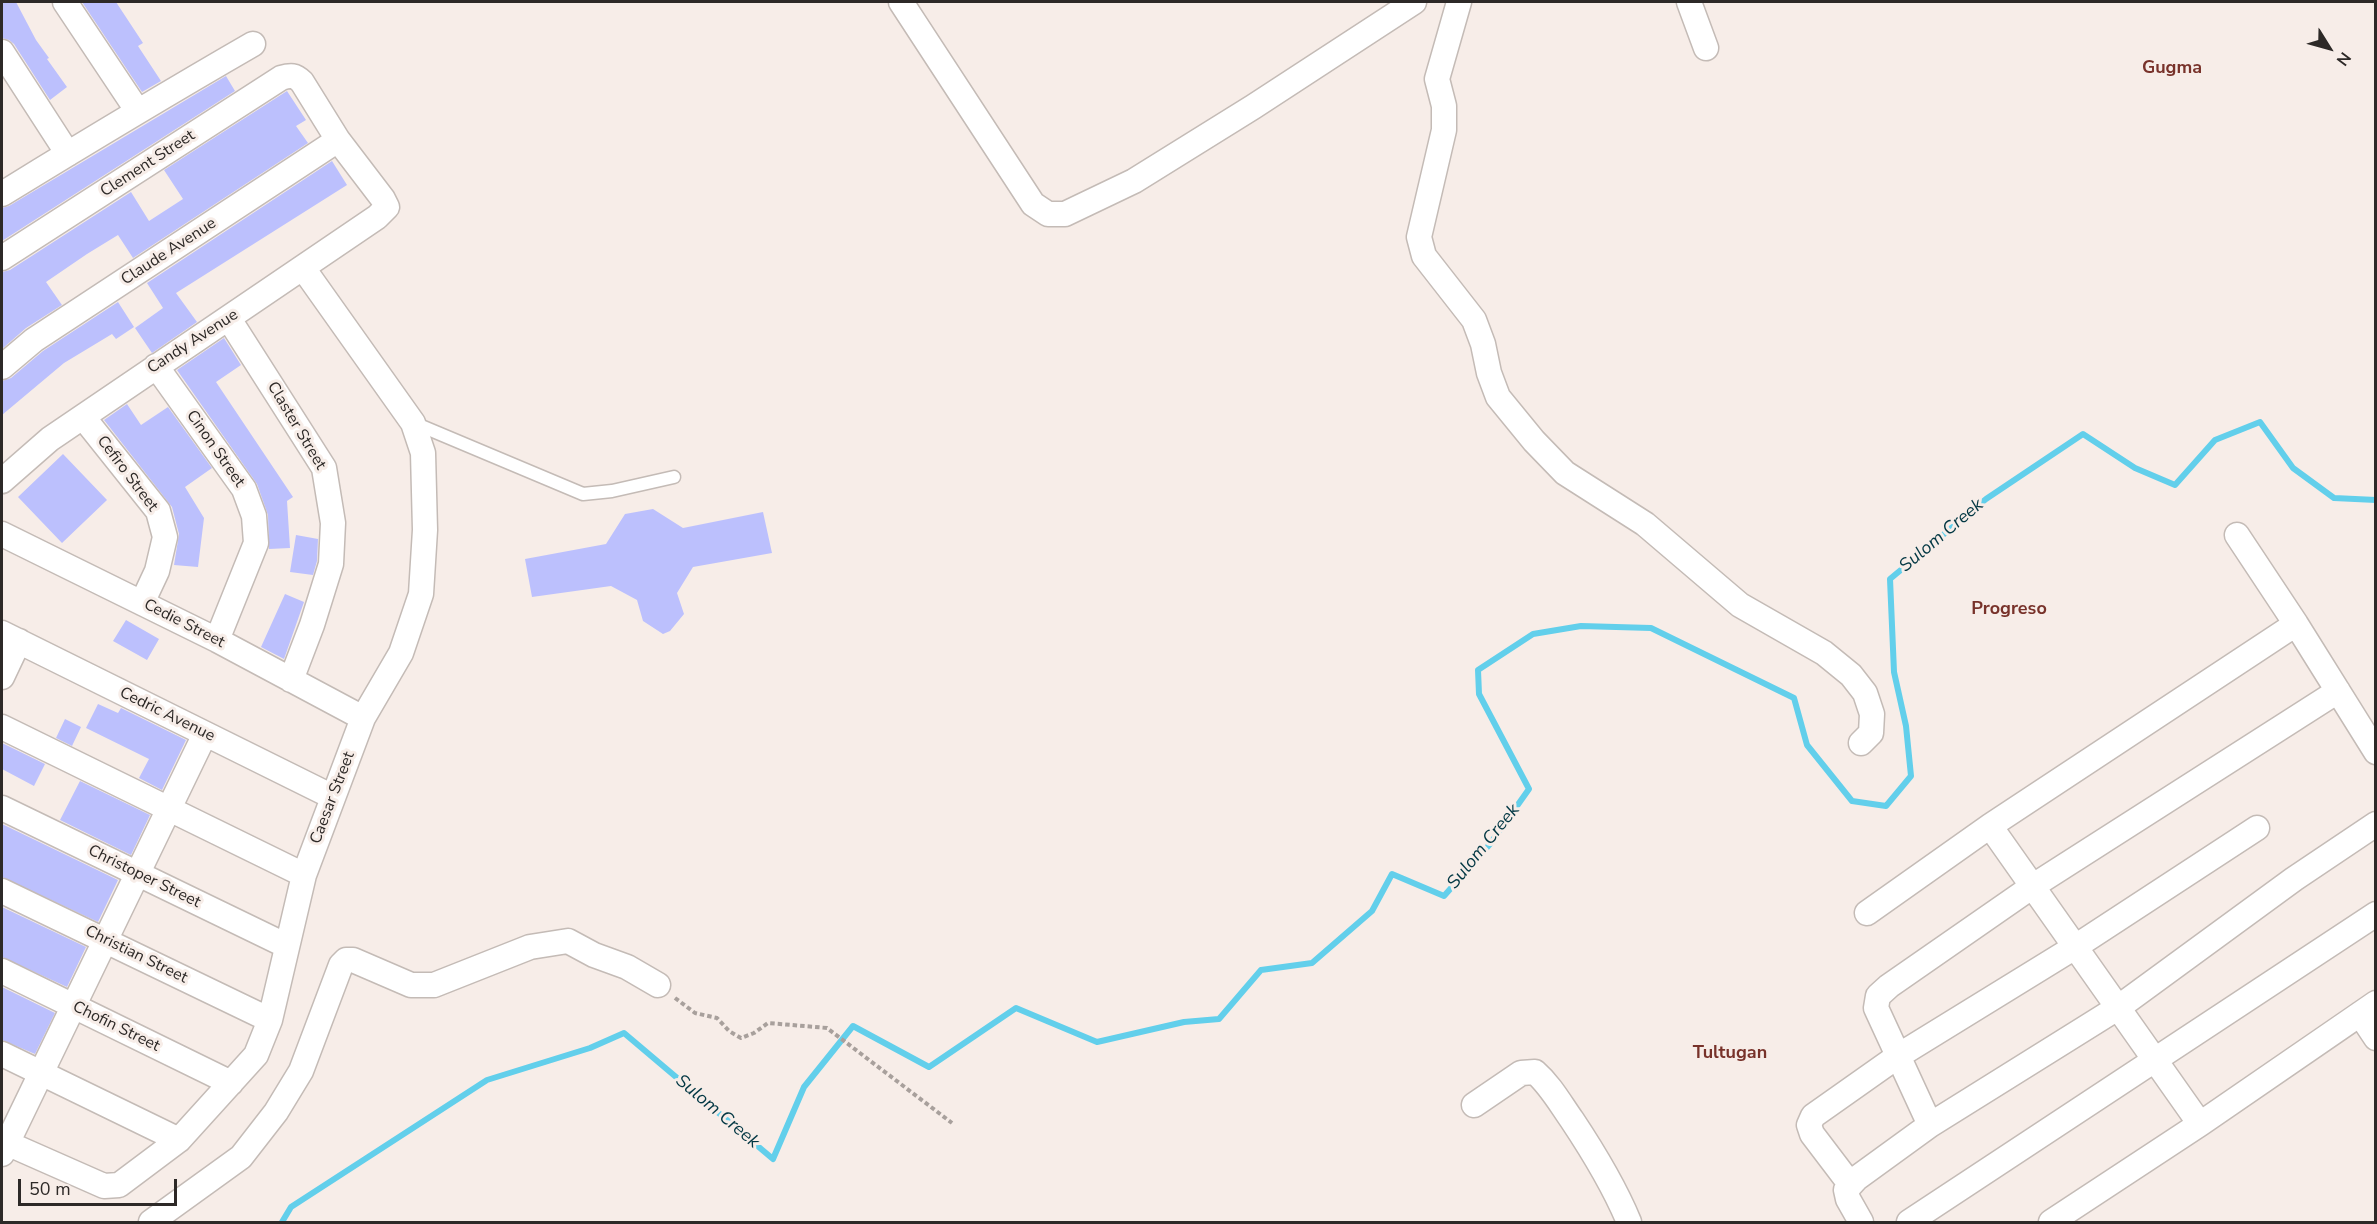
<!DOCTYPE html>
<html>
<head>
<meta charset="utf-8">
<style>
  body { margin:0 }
  #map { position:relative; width:2377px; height:1224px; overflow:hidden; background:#f7ede8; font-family:"Nunito Sans",sans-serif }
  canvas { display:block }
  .frame { position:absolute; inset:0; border:3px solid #2d2927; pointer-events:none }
  .north { position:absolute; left:2299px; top:18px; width:60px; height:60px; -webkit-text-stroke:4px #f7ede8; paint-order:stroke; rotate:127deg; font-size:16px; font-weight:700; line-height:24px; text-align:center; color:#2d2927 }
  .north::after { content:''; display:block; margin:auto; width:21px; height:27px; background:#2d2927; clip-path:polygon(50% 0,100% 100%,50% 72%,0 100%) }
  .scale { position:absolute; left:18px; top:1179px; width:159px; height:27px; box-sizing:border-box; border:3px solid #2d2927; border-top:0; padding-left:8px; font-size:18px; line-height:21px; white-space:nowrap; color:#2d2927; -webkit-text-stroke:4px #f7ede8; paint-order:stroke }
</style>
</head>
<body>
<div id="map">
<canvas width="2377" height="1224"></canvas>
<div class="frame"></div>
<div class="north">N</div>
<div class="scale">50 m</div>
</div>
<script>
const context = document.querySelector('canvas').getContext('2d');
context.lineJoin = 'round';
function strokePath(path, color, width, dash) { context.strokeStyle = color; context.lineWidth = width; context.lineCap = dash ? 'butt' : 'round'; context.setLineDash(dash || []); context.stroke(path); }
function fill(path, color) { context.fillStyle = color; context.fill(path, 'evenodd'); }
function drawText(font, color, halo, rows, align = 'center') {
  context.font = font + ' "Nunito Sans",sans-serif'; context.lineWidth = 6; context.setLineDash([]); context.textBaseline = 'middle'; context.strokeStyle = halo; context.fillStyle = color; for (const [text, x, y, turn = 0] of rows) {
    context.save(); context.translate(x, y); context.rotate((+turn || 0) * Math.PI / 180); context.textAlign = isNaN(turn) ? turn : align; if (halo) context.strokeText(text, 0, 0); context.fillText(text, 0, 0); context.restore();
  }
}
strokePath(new Path2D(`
  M282 1222 291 1207 487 1080 590 1048 624 1033 773 1159 804 1087 853 1026 929 1067 1016 1008 1097 1042 1184 1022 1219 1019 1261 970 1312 963 1372 911 1392 874 1444 896 1490 844 1529 789 1479 694 1478 670 1533 634 1581 626 1651 628 1794 698 1807 745 1852 801 1886 806 1911 776 1906 726 1894 672 1890 579 1986 499 2083 434 2135 468 2175 485 2215 440 2260 422 2293 468 2334 498 2376 500`), '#62cfeb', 6);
fill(new Path2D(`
  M2 2H16L36 40 49 58 47 59 67 87 50 100 14 44 9 40 2 38Z
  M82 2H116L143 43 138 46 161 81 142 92Z
  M226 76 235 91 2 241V208L9 206Z
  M287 91 306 120 296 126 308 143 133 258 118 235 87 254 46 282 62 305 26 328 2 349V272L10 270 131 192 149 221 183 199 164 170Z
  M332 161 347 185 176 293 197 322 152 353 135 328 163 308 147 283Z
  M118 302 134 327 116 339 112 334 64 363 2 415V381L11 378 43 351Z
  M224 338 241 365 216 382 293 497 287 501 290 548 269 549 268 515 257 484 177 370Z
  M127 404 141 425 168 407 212 468 185 487 204 518 198 567 174 565 179 534 172 507 104 420Z
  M63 454 107 500 62 543 18 497Z
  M653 509 683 528 763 512 772 553 693 567 677 593 684 614 670 631 663 634 643 621 637 600 611 586 532 597 525 559 606 544 625 514Z
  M296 535 318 539 317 561 313 575 290 572Z
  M285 594 304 602 284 659 261 647Z
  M126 620 159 639 147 660 113 641Z
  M98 704 118 713 121 708 186 740 162 790 139 778 149 759 86 728Z
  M65 719 81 727 72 746 56 738Z
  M2 743 45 764 34 786 2 769Z
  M80 781 150 815 131 855 60 820Z
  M2 824 118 880 98 922 2 877Z
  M2 907 86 947 67 987 2 957Z
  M2 987 55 1013 35 1054 2 1040Z`), '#bcc0fd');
const lane = new Path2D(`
  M414 423 583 494 612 491 674 477`);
const street = new Path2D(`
  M65 2 137 110
  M901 2 1033 204 1048 214H1065L1134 181 1253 107 1414 2
  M1459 2 1437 79 1444 106V130L1419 237 1424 256 1474 320 1483 344 1489 373 1498 397 1534 441 1565 473 1645 524 1740 605 1824 653 1851 675 1865 693 1872 714 1871 733 1861 743
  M1689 2 1706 48
  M2 52 68 154
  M2 194C85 143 168 93 253 44
  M2 258 281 78C291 75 295 75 302 82L338 140 383 199 387 207 377 217 50 439 2 481
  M229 319 324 468 333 523 331 564 312 625 291 680
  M156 366 244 489 254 516 256 543 217 640
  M2 367 34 340 338 140
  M83 417 158 511 165 537 157 571 142 603
  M2 534 217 640 363 718
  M2237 535 2296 624 2376 752
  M2 633 333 797
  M2 677 19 641
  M2 727 304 875
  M2 808 287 946
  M1990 826 2200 1124
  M2 891 270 1020
  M1867 913 1990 826 2296 624
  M2 971 231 1083
  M2360 1014 2376 1038
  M2 1054 179 1140
  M1474 1105 1521 1073 1535 1072C1550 1085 1560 1103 1572 1120 1594 1153 1614 1186 1629 1222
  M1930 1125 1876 1008 1878 996 1889 986 2033 886 2338 691
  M2 1141 104 1186 119 1185 179 1140 256 1055 270 1020 304 875 363 718 401 653 421 594 425 530 423 453 413 423 303 268
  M2 1154 205 734
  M1850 1184 1812 1134 1809 1125 1813 1116 1898 1056 2075 947 2257 828
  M151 1222 241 1157 276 1112 301 1071 341 965 346 960H353L411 985H434L530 947 568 941 594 955 627 967 658 985
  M1861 1222 1848 1199 1846 1190 1857 1178 1930 1125 2119 1007 2294 879 2376 824
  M1909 1222 2376 914
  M2051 1222 2200 1124 2376 1003`);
strokePath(lane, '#c4bbb6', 15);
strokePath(street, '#c4bbb6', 27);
strokePath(new Path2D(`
  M675 998 695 1013 717 1018 729 1031 741 1038 754 1033 768 1023 827 1028 952 1123`), '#a8a09c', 4, [4.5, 3]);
strokePath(lane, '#fff', 12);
strokePath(street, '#fff', 24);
drawText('16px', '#2d2927', '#f7ede8', [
  ["Clement Street",148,164,-33],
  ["Claude Avenue",169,252,-33],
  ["Candy Avenue",193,342,-33],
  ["Claster Street",296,426,59],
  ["Cinon Street",215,449,55],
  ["Cefiro Street",127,474,53],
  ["Cedie Street",184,624,27],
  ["Cedric Avenue",167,715,26],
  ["Caesar Street",333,798,-69],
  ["Christoper Street",144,877,26],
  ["Christian Street",136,955,26],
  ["Chofin Street",116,1027,26]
]);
drawText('bold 18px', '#78322a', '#f7ede8', [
  ["Gugma",2172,69],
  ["Progreso",2009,610],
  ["Tultugan",1730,1054]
]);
drawText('italic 18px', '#023743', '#f7ede8', [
  ["Sulom Creek",1942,536,-40],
  ["Sulom Creek",1484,847,-51],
  ["Sulom Creek",717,1112,40]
]);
</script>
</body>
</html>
